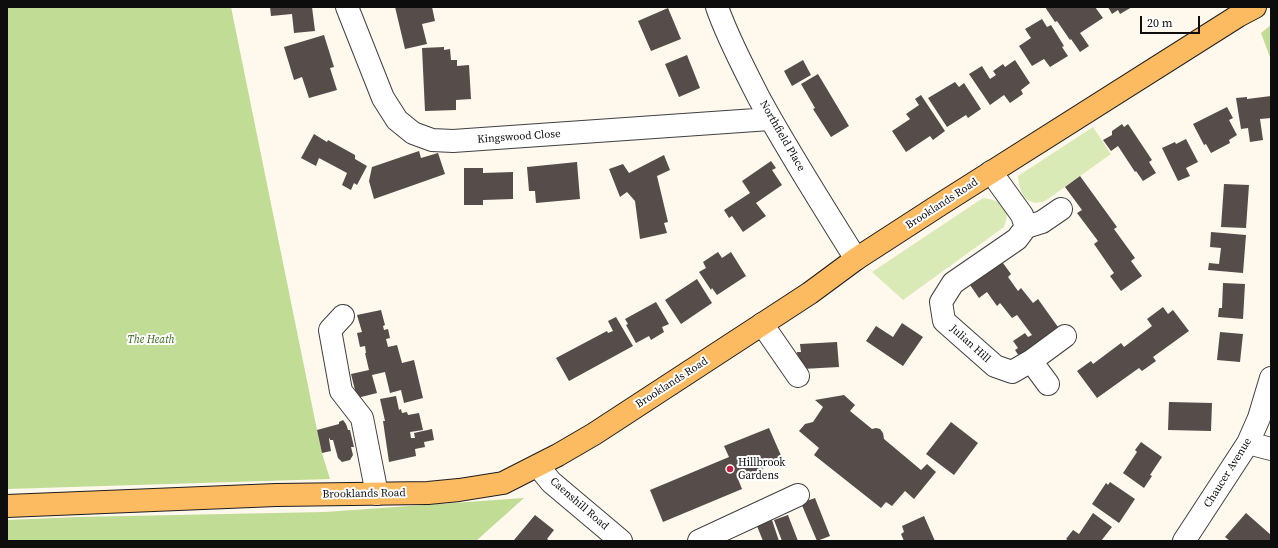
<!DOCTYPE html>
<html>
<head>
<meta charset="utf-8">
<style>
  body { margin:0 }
  #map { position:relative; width:1278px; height:548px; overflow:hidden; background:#fff8ed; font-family:"Source Serif 4",serif }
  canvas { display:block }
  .frame { position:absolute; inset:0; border:8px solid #0d0d0d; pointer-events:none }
  .scale { position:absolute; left:1140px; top:16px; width:60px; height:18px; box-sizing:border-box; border:2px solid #0d0d0d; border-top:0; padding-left:5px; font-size:12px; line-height:14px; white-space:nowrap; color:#0d0d0d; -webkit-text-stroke:3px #fff; paint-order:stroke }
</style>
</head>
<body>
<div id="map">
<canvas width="1278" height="548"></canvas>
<div class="frame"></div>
<div class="scale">20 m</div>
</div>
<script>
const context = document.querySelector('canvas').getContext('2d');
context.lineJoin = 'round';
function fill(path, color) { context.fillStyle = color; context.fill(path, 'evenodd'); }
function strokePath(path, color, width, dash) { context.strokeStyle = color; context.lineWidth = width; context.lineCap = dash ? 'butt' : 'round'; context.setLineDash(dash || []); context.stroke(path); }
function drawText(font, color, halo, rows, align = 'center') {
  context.font = font + ' "Source Serif 4",serif'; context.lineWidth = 4; context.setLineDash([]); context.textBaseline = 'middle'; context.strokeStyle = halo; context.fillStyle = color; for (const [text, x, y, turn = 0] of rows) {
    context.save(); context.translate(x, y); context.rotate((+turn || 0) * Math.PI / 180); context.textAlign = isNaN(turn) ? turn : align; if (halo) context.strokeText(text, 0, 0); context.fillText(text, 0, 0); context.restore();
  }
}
fill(new Path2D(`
  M1093 127 1111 154 1045 201C1026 208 1019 192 1018 176Z
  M983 198C1003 201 1012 207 1004 227L903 300 872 272Z`), '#daeab6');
fill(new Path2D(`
  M7 7H231L317 430 322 453 330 479 7 489Z
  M1271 25V60L1261 33Z
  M524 498 476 541H7V520L77 517 325 512Z`), '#c1dc94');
fill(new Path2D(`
  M270 7H312L315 31 294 33 292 14 271 16Z
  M395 7H432L435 21 422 24 427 44 405 49Z
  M1045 7H1095L1103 18 1080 33 1089 46 1080 52 1071 39 1070 40 1057 21 1055 22Z
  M1108 7H1132L1120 14 1118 10 1112 14Z
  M668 8 681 39 651 51 638 21Z
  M1042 19 1047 27 1051 25 1064 46 1062 47 1068 56 1050 67 1044 59 1032 66 1019 46 1031 38 1025 29Z
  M324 35 334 67 330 68 337 90 309 98 302 77 294 80 284 47Z
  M444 47V50L450 49 451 60H457V66L469 65 471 99 456 100V110L425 111 422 48Z
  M687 55 700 88 679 97 665 64Z
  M803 60 811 75 792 86 784 71Z
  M1015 60 1030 83 1021 90 1023 94 1010 103 1004 95 990 105 969 74 982 66 990 79 996 75 993 71 1003 64 1005 67Z
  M818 74 849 126 831 137 813 109 815 108 801 84Z
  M955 82 959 87 964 83 981 109 968 118 966 115 947 127 928 98Z
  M921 95 945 131 933 140 930 136 906 152 892 131 910 119 906 114 919 105 915 99Z
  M1271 96V118L1260 119 1263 140 1250 142 1248 128 1241 129 1236 98 1247 97V99Z
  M1227 107 1233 118 1229 120 1237 135 1229 140 1230 143 1211 153 1206 144 1204 145 1193 124Z
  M1122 124 1124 127 1128 124 1152 160 1149 162 1156 173 1143 181 1136 171 1135 172 1118 146 1111 151 1103 140 1112 135V131Z
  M314 134 327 142 328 140 355 155V159L367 166 357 185 354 183 351 190 342 185 347 173 319 158 316 166 301 158Z
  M1186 139 1198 162 1186 168 1190 176 1178 181 1162 148 1175 142 1176 144Z
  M419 151 421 158 438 153 445 174 374 199 369 181 372 167Z
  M664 155 670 170 657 176 668 222 664 223 667 233 640 239 635 201 627 192 620 197 609 169 623 164 629 173Z
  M771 161 776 168 772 170 782 185 756 203 766 216 743 232 732 216 729 218 724 210 750 193 742 181Z
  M577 162 580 199 536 203 535 191H529L527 167Z
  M464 168H483V173L513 172V199L483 200V205H464Z
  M1080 176 1117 227 1114 229 1135 258 1131 261 1142 276 1121 291 1110 276 1114 273 1094 244 1098 241 1077 213 1082 210 1065 187Z
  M1224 184 1249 185 1246 228 1221 227Z
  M1211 232 1246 235 1243 273 1208 270 1209 263 1219 264 1221 248 1210 247Z
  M718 252 722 258 731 252 746 276 717 295 712 288 711 290 699 272 706 268 703 262Z
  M1000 259 1011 274 1008 277 1018 291 1021 288 1033 303 1038 299 1058 327 1019 356 1015 350 1018 348 1013 341 1025 333 1028 337 1032 335 1017 315 1012 318 1000 303 997 306 987 292 979 298 970 285Z
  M697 279 712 303 681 324 665 300Z
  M1223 283 1245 284 1243 319 1218 317 1219 308H1222Z
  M656 302 669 324 662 327 664 332 651 340 649 336 636 343 626 325 628 324 625 319Z
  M1163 307 1168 314 1173 310 1189 331 1153 357 1156 361 1142 371 1139 368 1097 398 1077 371 1091 361 1093 364 1121 343 1124 347 1152 326 1147 319Z
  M381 310 385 325 383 326 384 330 388 329 390 338 386 339 388 347 397 345 402 363 414 360 423 398 404 403 401 390 390 393 385 372 372 375 377 393 357 398 351 374 369 370 365 353H366L365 346 360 347 357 333 362 332 357 315Z
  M616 317 633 346 569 381 556 358 607 331 608 333 613 331 608 321Z
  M902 323 923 337 903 366 866 341 876 326 893 337Z
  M1220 332 1243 334 1240 362 1217 360Z
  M837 342 839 367 802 369 801 360 798 361 797 352H801L800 344Z
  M844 395 855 405 850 411 872 429 876 428 880 429 883 433 884 439 921 470 927 464 936 472 914 499 905 491 892 506 886 502 881 508 814 455 819 448 799 431 805 424 813 422 823 407 815 400Z
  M396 396 399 410 401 409 402 413 407 412 408 415 419 413 423 430 410 432 411 438H415L414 433 432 429 434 440 424 442 425 447 415 449 416 456 389 462 383 421H385L380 399Z
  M1169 402 1212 403 1211 431 1168 430Z
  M343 420 346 424 348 430H350L354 447H351L353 455 350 460 342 462 338 458 333 440H330V438L329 439 331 451 322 453 317 430 339 424V422Z
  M951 422 978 443 954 475 926 454Z
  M769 428 783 460 738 479 742 489 663 522 650 490 729 457 724 446Z
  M1141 442 1162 457 1150 475 1152 476 1144 488 1123 473 1137 452 1135 450Z
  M1110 482 1135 499 1119 523 1092 504 1106 483 1108 485Z
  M815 498 830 536 817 541 801 503Z
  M1093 513 1112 527 1101 541H1069L1066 539 1073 530 1079 534Z
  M1246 513 1271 535V541H1230L1225 537Z
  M535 515 554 530 547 539 550 541H515L514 540Z
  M788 515 798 541H782L774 520Z
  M924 516 935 541H904L901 534 904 532 902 526Z
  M772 520 779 541H763L757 526Z`), '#564c49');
const minor = new Path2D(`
  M347 7 383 98 397 120 413 133 432 140 453 141 770 119
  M717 7C728 39 744 68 759 98 789 153 823 206 856 259
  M991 172 1022 215 1026 227 1017 239 953 283 941 302 944 321 995 366 1012 372 1031 361 1065 336
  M1026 227 1042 222 1061 209
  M343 316 330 330 341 391 362 418 377 494
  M762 324 798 376
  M1031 361 1048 384
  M1248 443 1271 449
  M538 466 551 482 621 541
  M699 541 798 495
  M1184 541 1248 443 1259 418 1271 378`);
const major = new Path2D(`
  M7 506 276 495 428 493 459 490 503 483 558 455 594 434 810 293 856 259 941 204 1238 16 1255 7`);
strokePath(minor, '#404040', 24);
strokePath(major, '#1e1e1e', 24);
strokePath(minor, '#fff', 22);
strokePath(major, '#fcbb60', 22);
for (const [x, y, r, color] of [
  [730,469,4,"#c12145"]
]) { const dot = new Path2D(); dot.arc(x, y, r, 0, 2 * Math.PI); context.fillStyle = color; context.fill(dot); strokePath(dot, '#fff', 1.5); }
drawText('11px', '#0d0d0d', '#fff', [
  ["Northfield Place",782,136,60],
  ["Kingswood Close",519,137,-4],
  ["Brooklands Road",942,204,-33],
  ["Julian Hill",970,344,42],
  ["Brooklands Road",672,383,-33],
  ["Chaucer Avenue",1228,473,-58],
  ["Brooklands Road",364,494,-1],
  ["Caenshill Road",579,504,41]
]);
drawText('italic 11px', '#38671c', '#fff', [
  ["The Heath",151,340]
]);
drawText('11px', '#0d0d0d', '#fff', [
  ["Hillbrook",738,463],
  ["Gardens",738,476]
], 'left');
</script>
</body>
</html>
